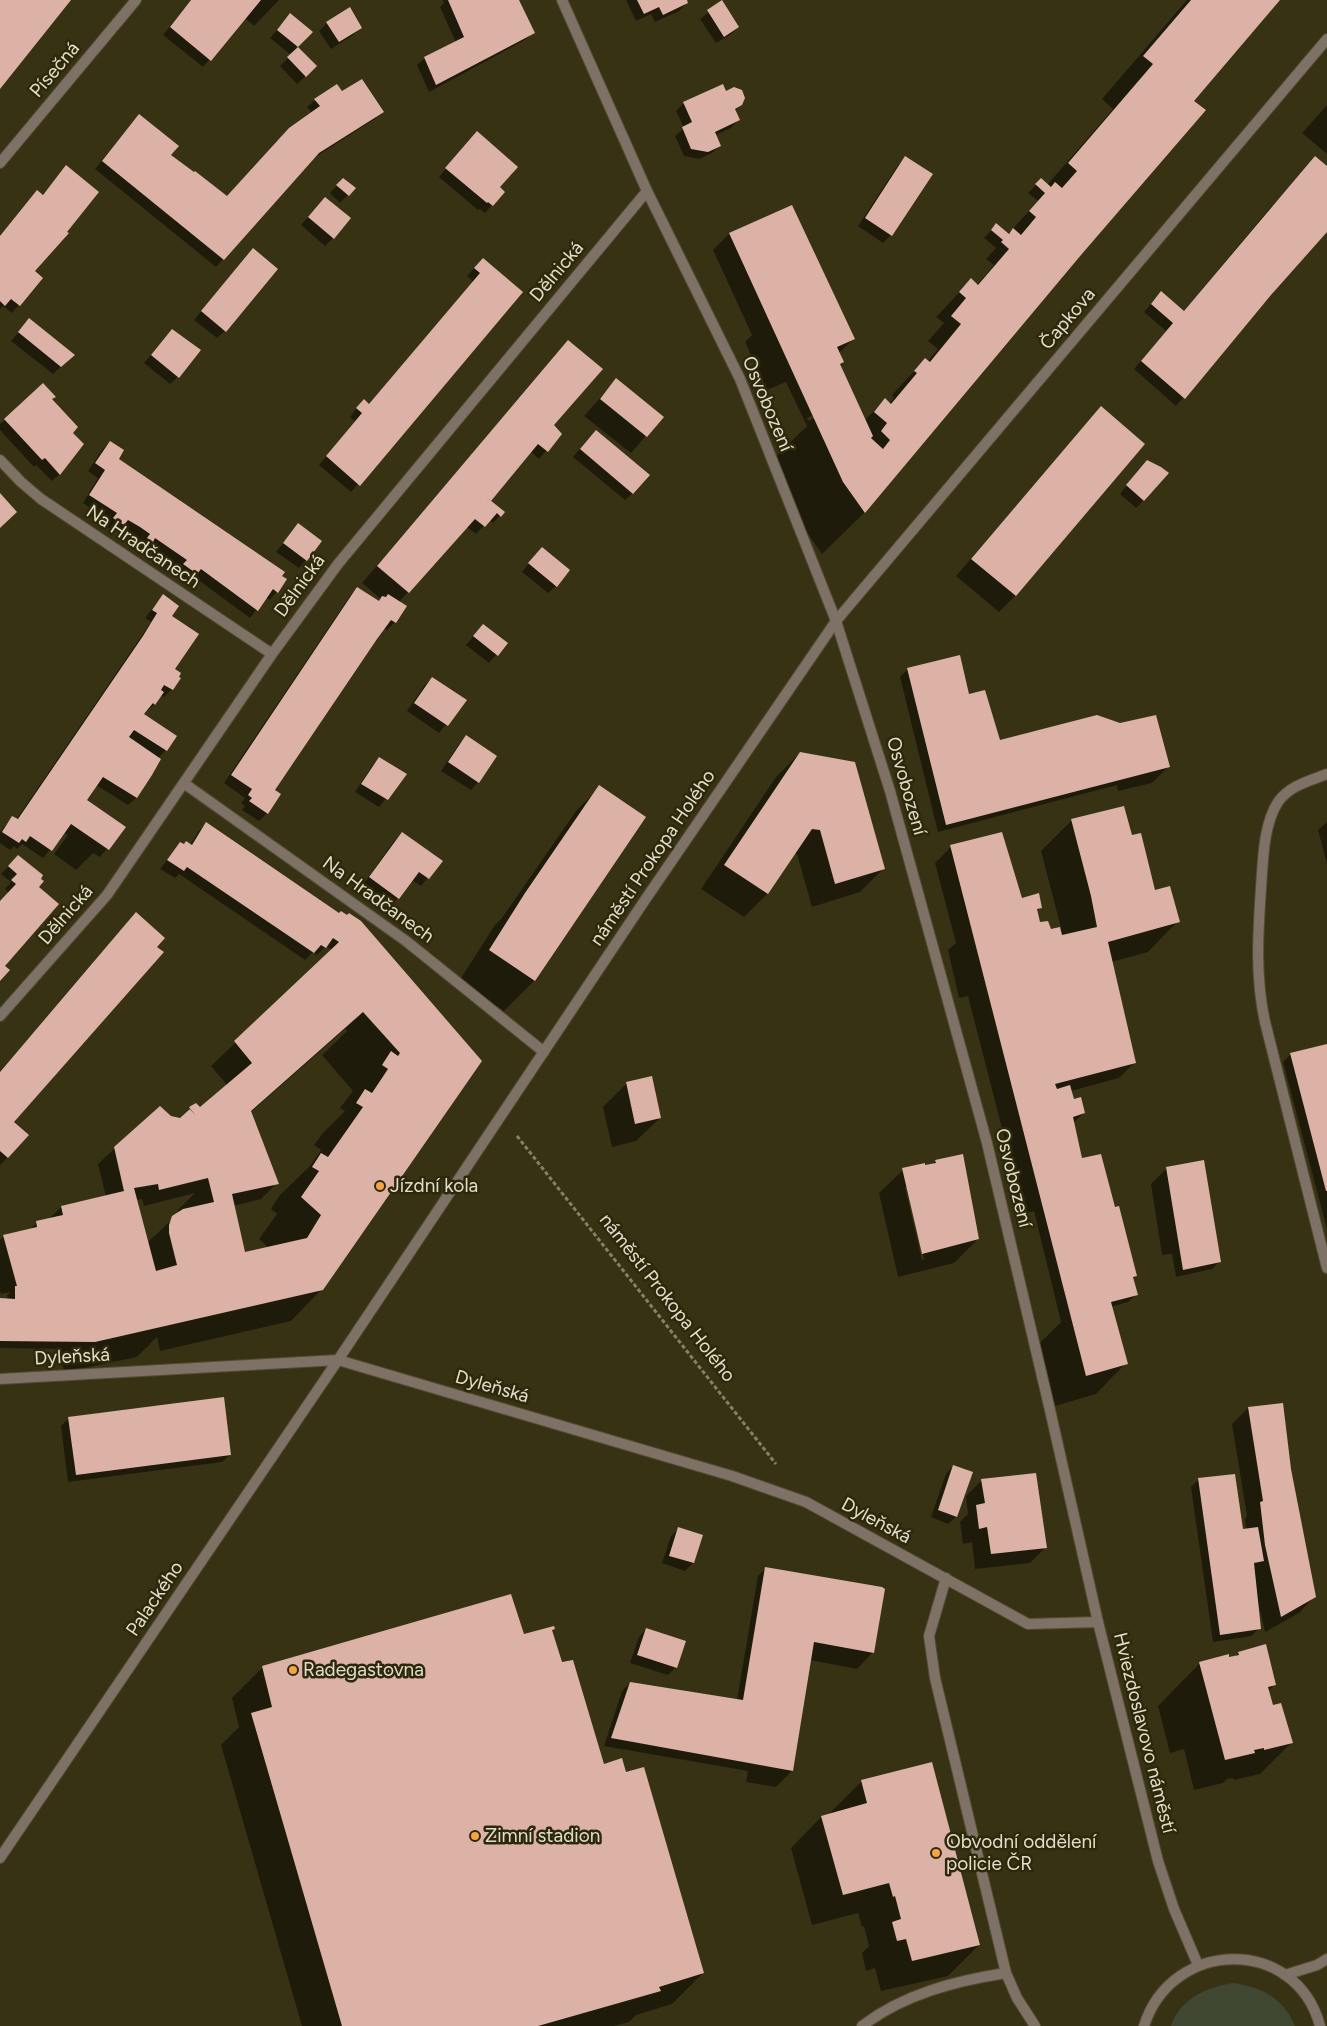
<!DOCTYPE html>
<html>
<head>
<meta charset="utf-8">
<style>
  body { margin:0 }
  canvas { display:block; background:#383215 }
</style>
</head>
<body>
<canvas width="1327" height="2026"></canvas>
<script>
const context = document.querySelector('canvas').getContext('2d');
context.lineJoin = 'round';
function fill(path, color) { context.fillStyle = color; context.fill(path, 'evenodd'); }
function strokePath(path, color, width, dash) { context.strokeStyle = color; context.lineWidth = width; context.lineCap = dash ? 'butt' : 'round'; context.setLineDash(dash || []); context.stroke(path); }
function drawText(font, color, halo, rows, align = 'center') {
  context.font = font + ' Figtree,sans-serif'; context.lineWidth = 5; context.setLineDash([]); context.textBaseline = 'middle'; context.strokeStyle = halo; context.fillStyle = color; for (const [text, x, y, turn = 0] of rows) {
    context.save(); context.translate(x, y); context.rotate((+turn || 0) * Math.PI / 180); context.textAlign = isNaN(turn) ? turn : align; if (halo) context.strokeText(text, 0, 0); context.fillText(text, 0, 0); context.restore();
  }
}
fill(new Path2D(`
  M1234 1983C1263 1988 1283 1998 1295 2026H1171C1180 1998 1208 1987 1234 1983Z`), '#414832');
fill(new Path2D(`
  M191 0H279L254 26 245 18 203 67 163 35Z
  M443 0H518L533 33 525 40 429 92 417 65 425 58 456 43 440 7 444 3Z
  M626 0H685L687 3 679 11 655 22 651 14 636 21Z
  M1187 0H1278L1193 101 864 513 822 554 801 524 772 460 807 426 786 382 767 390 745 342 752 335 713 250 729 234 792 207 853 339 839 353 843 362 840 365 865 420 885 400 889 403 894 398 892 395 902 384 925 360 927 362 938 349 928 341 944 323 936 317 971 280 977 285 994 265 986 259 996 248 984 238 996 225 1008 234 1038 201 1028 193 1041 180 1047 185 1113 109 1102 99ZM847 401V403L808 421 807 418Z
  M722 2 738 27 730 35 716 43 700 19Z
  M290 15 311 32 296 47 316 66 297 84 280 66 291 55 270 38Z
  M327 23 360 28 352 36 331 49 319 31Z
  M726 92 741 105 735 111 738 120 731 128 715 135 720 145 712 153 699 159 684 156 675 136 684 128 676 111 684 103Z
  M341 93 383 112 375 119 312 159 216 267 95 169 139 115 170 155 227 197 312 113 307 107 315 100Z
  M1327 105V154L1302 133Z
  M469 141 492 205 485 213 480 209 478 210 439 177Z
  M905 158 931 174 891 235 883 243 858 226 898 165Z
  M66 167 34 272 19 305 12 313 3 306 0 309V237L42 195Z
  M1327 167V230L1176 406 1134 369 1166 331 1144 312 1161 293 1183 312 1270 208 1278 200Z
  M343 179 354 188 340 203 330 193Z
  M325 198 333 238 325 246 301 225Z
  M246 257 225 331 217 338 194 320Z
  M475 267 522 292 351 492 319 465 355 421 350 417 356 409 364 401 369 405 474 282 467 276Z
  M29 320 66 362 53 374 11 341Z
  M172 330 178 377 170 384 144 363Z
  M568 341 552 425 560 434 539 459 530 451 489 501 503 512 493 523 489 520 476 534 467 527 399 602 395 622 387 630 384 628 274 791 279 794 267 813 259 821 242 810 245 806 241 803 245 798 224 783 350 596 357 589 378 602 381 599 362 583Z
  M616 380 662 417 631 453 584 416Z
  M51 399 71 433 60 474 52 481 36 465 34 467 0 430V424L5 420Z
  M588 439 633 493 625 500 573 457Z
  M110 442 117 459 285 579 277 592 269 600 266 597 250 618 193 576 188 580 177 572 180 567 148 546 144 549 140 546 143 543 120 527 115 532 106 526 110 521 83 503 98 478 88 471 102 450Z
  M1144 444 1015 596 999 612 956 576 1026 495Z
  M1139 469 1144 500 1136 508 1120 494Z
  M298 525 306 560 299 568 276 552Z
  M534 557 556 586 548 593 522 572Z
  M163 595 170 616 173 670 172 689 164 697 160 695 155 704 143 715 166 750 158 758 160 759 136 798 128 805 96 785 85 801 124 828 100 857 93 853 76 870 54 854 68 835 64 833 43 858 22 844 17 849 14 846 10 850 0 843V832L12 817 16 820 151 622 145 618Z
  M483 625 506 643 489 663 466 645Z
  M908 669 968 696 999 742 1168 767 1152 783 1118 791 1117 785 938 832 900 677Z
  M432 678 465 700 439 733 407 711 424 686Z
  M466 737 478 782 471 790 441 771 459 744Z
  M800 753 884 868 860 892 812 907 797 854 794 853 768 893 744 917 701 889 776 777Z
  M379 758 405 775 379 807 355 792 372 766Z
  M600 787 572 925 534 981 504 1011 459 981 495 925 502 918 576 811Z
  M1072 820 1131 837 1155 892 1178 921 1148 952 1111 962 1135 1062 1119 1078 1071 1091 1073 1100 1084 1113 1073 1123 1082 1159 1136 1276 1132 1279 1136 1295 1128 1302 1111 1307 1126 1363 1096 1394 1055 1406 1038 1345 1061 1322 1034 1211 1024 1214 968 996 959 998 948 950 956 943 935 863 951 847 1021 900 1040 907 1036 911 1039 924 1050 931 1061 928 1041 851Z
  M1327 822V864L1318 830Z
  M206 824 339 915 480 1061 322 1289 291 1321 160 1351 157 1337 137 1357 64 1372 59 1349 0 1348V1299L8 1300 7 1295 11 1292 1 1294 0 1292V1240L4 1236 30 1230 37 1222 49 1219 61 1207 106 1197 98 1164 115 1148 170 1118 179 1119 195 1105 199 1109 227 1085 211 1066 332 950 326 946 317 955 313 952 305 960 179 874 175 878 160 869 180 843 190 845 198 832ZM345 1029 347 1031 322 1055 353 1091 340 1108 345 1111 323 1133 314 1145 321 1150 310 1166 279 1196 271 1209 277 1214 259 1239 269 1248 244 1253 233 1206 261 1199 277 1183 250 1113ZM195 1193 178 1210 179 1213 147 1243 136 1200 142 1199 144 1206Z
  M402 833 441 861 421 886 412 880 391 906 362 886 394 841Z
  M18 857 37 887 4 966 0 979V903L9 893 5 889 11 882 1 874Z
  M80 981 13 1122 8 1157 0 1165V1071Z
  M1327 1048V1229L1283 1062 1291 1054Z
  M627 1083 660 1118 636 1141 612 1147 603 1107Z
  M936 1161 978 1239 954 1263 898 1277 879 1193 903 1170 932 1165ZM905 1187H908L924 1259 922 1260Z
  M1167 1168 1219 1262 1212 1269 1176 1277 1172 1254 1162 1255 1151 1184Z
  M1248 1408 1315 1596 1299 1613 1265 1632 1258 1602H1257L1259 1628 1252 1636 1213 1642 1191 1487 1198 1480 1242 1530H1246L1245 1519 1247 1516 1232 1424Z
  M69 1418 230 1455 222 1462 68 1482 61 1426Z
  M953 1466 971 1472 956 1517 948 1524 931 1517 946 1474Z
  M982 1480 1046 1547 1030 1563 975 1569 972 1542 963 1544 960 1522 968 1514 966 1496Z
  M678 1529 693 1563 685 1571 662 1563 671 1536Z
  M766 1568 873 1652 857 1669 810 1660 792 1771 776 1787 746 1782 748 1771 604 1746 622 1691 630 1683 737 1700 758 1576Z
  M554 1628 551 1631 561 1663 603 1765 703 1973 672 2004 636 2015 629 2022 614 2026H302L221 1745 239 1727 232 1698 263 1667 523 1636Z
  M646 1629 676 1667 668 1675 630 1663 639 1637Z
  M1239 1653 1275 1684 1268 1691 1272 1707 1291 1743 1260 1774 1234 1780 1233 1778 1227 1779 1223 1783 1194 1790 1184 1749 1170 1753 1158 1706 1200 1663 1234 1657Z
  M862 1781 979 1945 948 1976 881 1991 875 1968 866 1971 862 1953 869 1946 864 1926 862 1927 858 1913 812 1925 791 1848 821 1817 831 1814V1812Z`), '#0007');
fill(new Path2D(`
  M0 0H71L0 89Z
  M191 0H261L211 61 170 27Z
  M448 0H519L535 33 436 85 424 57 464 37Z
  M637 0H687L688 3 663 15 659 7 644 14Z
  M722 0 739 27 724 37 707 10Z
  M1191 0H1280L1194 101 1206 110 1081 255 865 513 843 482 729 233 792 205 855 339 837 347 844 362 840 364 873 436 871 438 883 449 890 440 881 431 887 423 874 412 885 398 891 404 917 373 914 371 925 358 930 362 961 324 951 316 966 298 959 292 971 278 978 285 1009 249 1001 242 1003 240 991 230 996 223 1009 234 1013 228 1021 235 1036 217 1029 211 1045 193 1035 184 1041 178 1051 187 1055 182 1062 188 1077 171 1068 163 1153 64 1143 56Z
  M350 7 362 28 339 42 326 22Z
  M290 13 313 32 298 47 317 66 306 77 287 57 298 47 277 30Z
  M362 79 384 112 319 153 224 260 102 161 139 114 179 146 171 155 194 172 195 171 227 196 289 128 320 106 314 99 337 84 342 91Z
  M723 84 726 91 734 87 742 90 745 98 742 105 735 109 740 120 715 132 721 146 708 152 691 149 682 127 692 122 683 102Z
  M477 131 518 167 500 187 505 192 493 206 488 202 487 203 445 168Z
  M905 156 933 174 892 236 865 218Z
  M1315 156 1327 166V232L1271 295 1185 399 1141 361 1173 323 1151 304 1161 291 1184 311Z
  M66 165 99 192 67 232 69 233 35 271 43 278 20 306 11 299 5 306 0 301V236L37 190 43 195Z
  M343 178 356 188 349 196 336 185Z
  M325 197 351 218 334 239 308 217Z
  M253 248 278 269 226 332 201 311Z
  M483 258 523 292 360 486 326 456 362 413 356 408 364 399 369 404 480 273 474 268Z
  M29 318 75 355 61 367 18 332Z
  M172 329 201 350 179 378 151 355Z
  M568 340 603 369 554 425 562 434 548 452 538 444 491 501 485 496 505 512 501 517 497 513 485 527 475 519 409 593 377 566Z
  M616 378 664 417 647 437 600 399Z
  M43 383 56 397 52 399 78 427 73 433 84 444 60 475 45 458 42 460 4 419Z
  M1101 406 1145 444 1016 596 971 559Z
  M596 430 650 475 633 494 580 449Z
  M110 441 124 450 119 459 285 572 282 576 287 579 278 593 273 589 258 611 201 569 197 574 183 564 187 560 155 538 153 542 147 538 150 534 140 527 128 520 124 525 113 518 117 513 89 495 105 470 95 463Z
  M1147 460 1161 467 1169 473 1144 501 1126 485Z
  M0 493 17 512 0 528Z
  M298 523 322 541 307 561 283 543Z
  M542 547 570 570 557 587 528 563Z
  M357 587 379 601 382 596 386 597 388 594 407 606 396 623 391 620 377 639 275 790 281 794 268 814 249 801 252 798 248 795 252 789 231 775Z
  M163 594 179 606 172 616 199 634 175 669 181 673 179 677 181 678 173 690 164 685 161 690 164 692 155 705 153 703 144 714 177 736 167 751 134 730 129 737 161 759 152 775 137 798 103 777 87 800 126 827 109 850 71 824 52 851 30 836 26 842 22 839 19 843 2 832 12 816 18 819 143 636 157 613 152 610Z
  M483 624 508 643 498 656 473 636Z
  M960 655 969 694 985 690 1000 740 1097 715 1120 723 1156 715 1170 767 946 825 907 668Z
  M432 677 467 700 448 726 414 703Z
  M466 735 497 756 479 783 448 762Z
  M800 752 855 762 885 869 835 884 820 830 812 829 768 894 724 865Z
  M379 757 407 774 388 800 361 784Z
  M599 785 646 817 535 981 489 950 525 893Z
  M1124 806 1132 835 1141 833 1155 890 1170 886 1180 922 1108 942 1136 1063 1055 1084 1057 1089 1070 1085 1074 1099 1081 1097 1085 1113 1073 1117 1082 1158 1101 1154 1115 1207 1119 1206 1137 1276 1133 1277 1138 1295 1111 1302 1128 1364 1086 1376 950 845 1002 832 1022 898 1039 893 1042 908 1037 909 1040 922 1048 921 1051 929 1060 927 1062 935 1097 927 1091 896 1071 819Z
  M206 822 339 913 341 911 347 915 349 913 361 921 482 1061 323 1290 95 1342 0 1341V1298L15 1299V1286H17L3 1235 37 1227 36 1221 63 1215 61 1206 124 1191 114 1147 160 1106 171 1116 180 1118 190 1109 196 1116 189 1107 196 1103 200 1107 252 1063 234 1041 339 942 333 938 326 948 321 945 314 953 187 867 184 871 167 860 180 842 184 844 186 841 192 845ZM363 1012 400 1053 398 1056 391 1051 382 1065 388 1069 372 1093 365 1089 356 1103 363 1107 328 1157 321 1153 312 1167 319 1171 301 1197 321 1215 307 1238 245 1252 232 1194 279 1184 251 1111ZM208 1178 214 1202 183 1209 172 1216 169 1225V1233L177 1265 156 1271 134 1188 158 1184 159 1190Z
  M402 832 443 861 429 879 419 872 399 899 369 877Z
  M18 855 43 875 41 879 44 881 39 887 59 904 5 966 10 970 0 981V901L16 884 11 880 17 874 8 866Z
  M136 912 165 938 157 947 164 952 14 1122 29 1135 8 1158 0 1151V1072Z
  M1327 1044V1191H1326L1290 1053Z
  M652 1076 661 1118 635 1124 626 1082Z
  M963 1154 979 1239 922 1254 902 1168 925 1163V1165L936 1163 935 1160Z
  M1204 1160 1221 1262 1183 1270 1166 1167Z
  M224 1397 231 1455 76 1475 68 1417Z
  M1283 1403 1291 1469 1316 1597 1281 1617 1265 1545 1260 1502 1263 1501 1248 1407Z
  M953 1465 973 1472 957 1517 938 1510Z
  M1036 1473 1047 1548 991 1554 987 1527 979 1529 976 1505 985 1503 981 1479Z
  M1235 1474 1243 1529 1258 1527 1264 1561 1254 1563 1261 1629 1220 1635 1198 1478Z
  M678 1527 703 1535 694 1563 669 1556Z
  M765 1567 882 1587 885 1589 874 1653 814 1642 793 1771 611 1738 630 1682 743 1700Z
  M511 1594 524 1634 554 1626 555 1629 552 1630 562 1662 573 1660 604 1764 622 1758 626 1772 644 1767 704 1973 659 1987 661 1991 538 2026H342L251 1713 272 1707 262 1666Z
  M646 1628 686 1641 677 1668 637 1655Z
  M1266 1644 1276 1685 1268 1687 1273 1705 1281 1703 1293 1743 1264 1750V1748L1254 1750 1255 1753 1225 1760 1199 1662 1229 1654V1657L1239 1655 1238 1652Z
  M932 1762 980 1945 912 1961 906 1939 897 1941 892 1922 901 1919 895 1896 893 1897 889 1883 843 1895 821 1816 867 1803 861 1780Z`), '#dcb2a6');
const service = new Path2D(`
  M1285 1975 1317 1965 1327 1959
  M862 2026C904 1994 955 1981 1006 1973`);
const minor = new Path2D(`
  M0 163 136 0
  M0 460 21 482 41 499 272 654
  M1327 774C1309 781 1289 786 1278 802 1263 825 1263 862 1261 888 1258 933 1255 977 1265 1022L1327 1268
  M185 784 406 941 544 1052
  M0 1016 107 895 272 654 338 564 647 191
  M0 1379 338 1360 732 1476 806 1502 1028 1624 1098 1622
  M946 1578 929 1636 935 1678 1006 1973 1017 1998 1035 2026
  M0 1858 338 1360 645 900 836 621 1327 39`);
const tertiary = new Path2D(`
  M562 0 647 191 740 379 836 621 890 791 987 1143 1050 1410 1098 1622 1158 1861 1174 1909 1198 1965
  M1144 2026C1172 1938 1296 1936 1320 2026`);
strokePath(service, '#534d32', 12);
strokePath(minor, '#534d32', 12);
strokePath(tertiary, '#534d32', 12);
strokePath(new Path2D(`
  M517 1136 776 1464`), '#858169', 3, [4, 2.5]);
strokePath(service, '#7e7266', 10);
strokePath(minor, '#7e7266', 10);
strokePath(tertiary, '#7e7266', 10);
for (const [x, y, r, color] of [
  [380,1186,5,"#f6a247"],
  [293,1670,5,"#f6a247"],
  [475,1836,5,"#f6a247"],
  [936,1853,5,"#f6a247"]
]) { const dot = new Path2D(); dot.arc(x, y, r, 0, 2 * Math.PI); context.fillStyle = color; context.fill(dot); strokePath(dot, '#2e280a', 2); }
drawText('19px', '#e0ddcc', '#2e280a', [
  ["Písečná",55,70,-50],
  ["Dělnická",557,272,-50],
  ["Čapkova",1068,319,-50],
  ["Osvobození",767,404,67],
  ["Na Hradčanech",143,547,34],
  ["Dělnická",300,586,-54],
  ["Osvobození",906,786,74],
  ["náměstí Prokopa Holého",653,858,-56],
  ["Na Hradčanech",378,900,36],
  ["Dělnická",66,915,-49],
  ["Osvobození",1013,1178,76],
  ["náměstí Prokopa Holého",667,1298,52],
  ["Dyleňská",72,1357,-3],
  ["Dyleňská",492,1387,16],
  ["Dyleňská",876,1521,28],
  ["Palackého",155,1599,-56],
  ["Hviezdoslavovo náměstí",1144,1733,76]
]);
drawText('19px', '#e0ddcc', '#2e280a', [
  ["Jízdní kola",390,1186],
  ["Radegastovna",303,1670],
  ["Zimní stadion",485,1836],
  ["Obvodní oddělení",946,1842],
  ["policie ČR",946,1864]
], 'left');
</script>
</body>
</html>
